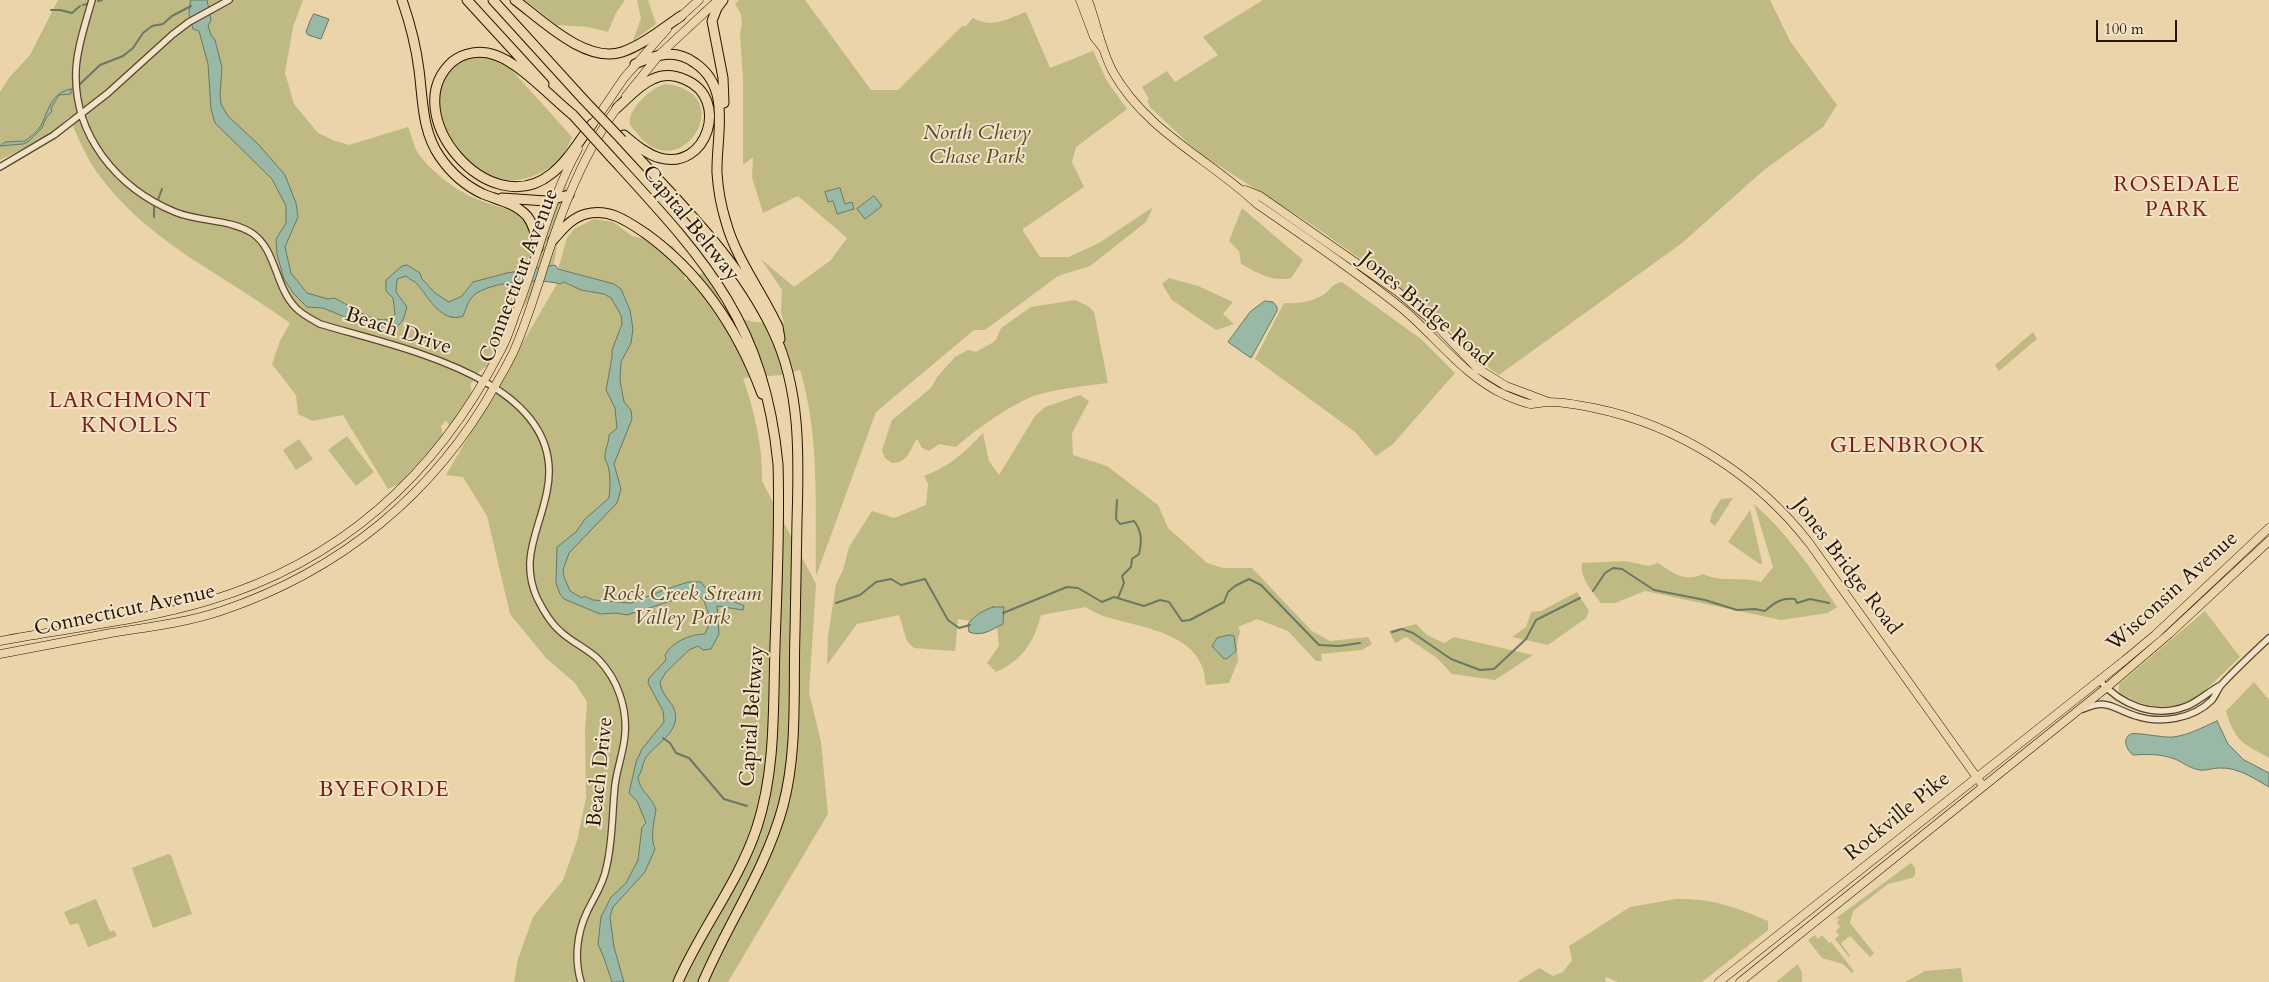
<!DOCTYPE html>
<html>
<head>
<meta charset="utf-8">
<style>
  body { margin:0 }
  #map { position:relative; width:2269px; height:982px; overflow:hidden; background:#ebd3aa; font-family:Cardo,serif }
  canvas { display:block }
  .scale { position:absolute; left:2096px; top:20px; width:81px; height:22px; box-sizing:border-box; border:2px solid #271700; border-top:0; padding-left:6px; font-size:15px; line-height:18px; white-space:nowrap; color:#271700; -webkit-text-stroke:4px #f2e2c8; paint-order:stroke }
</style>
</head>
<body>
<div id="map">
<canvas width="2269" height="982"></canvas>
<div class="scale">100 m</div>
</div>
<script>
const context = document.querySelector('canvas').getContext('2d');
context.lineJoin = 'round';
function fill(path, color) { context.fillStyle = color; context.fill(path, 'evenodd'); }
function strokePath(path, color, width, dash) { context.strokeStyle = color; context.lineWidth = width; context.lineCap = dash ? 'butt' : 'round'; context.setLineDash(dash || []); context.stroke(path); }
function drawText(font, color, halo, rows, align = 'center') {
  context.font = font + ' Cardo,serif'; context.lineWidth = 4; context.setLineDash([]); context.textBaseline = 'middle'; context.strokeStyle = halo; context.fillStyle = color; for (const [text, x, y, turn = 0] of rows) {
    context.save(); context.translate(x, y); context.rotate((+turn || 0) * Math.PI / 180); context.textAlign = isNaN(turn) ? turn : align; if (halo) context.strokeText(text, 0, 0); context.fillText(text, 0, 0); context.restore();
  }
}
fill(new Path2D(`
  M58 0H303L293 27 285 73 294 104 318 133 333 140 349 145 408 127C412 136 414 149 420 156 434 174 458 192 479 200 498 208 519 208 528 228 546 218 559 202 567 184L554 263 499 343 487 366 480 371 470 385C477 397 457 416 450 427L446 420 441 426 443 436 399 484 388 489 343 415 312 421 298 414 296 395 272 364 280 341 290 323C220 272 142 240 92 165 83 150 76 133 69 117L49 136 0 160V92L9 78 30 55Z
  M525 0H625L616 13 608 32 588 27 557 25Z
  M637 0H648L656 24 633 41 641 18Z
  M739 0H805L871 90H898L962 26H966L973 18C993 29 1006 19 1026 12L1050 68 1093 51 1107 81 1127 109 1076 147 1072 162 1084 187 1023 229V231L1040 257H1069L1099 243 1153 207 1146 222 1090 266 1058 276 985 330H974L876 412 816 576C815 509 820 435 800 370L782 375 743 378C754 410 763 447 762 481L816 584 809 693 821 742 828 814 728 982H514L518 959 533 917 563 880 577 841 586 798 585 730 587 702 575 683 546 658 510 614 487 516 463 477 446 475 565 270 558 269 567 238 574 229 594 219 613 222 632 236 673 246 682 261 685 280 713 269C715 277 715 288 718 296 727 320 760 327 782 320L785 325 781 312 782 290 761 259 794 287 831 260 847 238 798 196 763 213 752 177 753 157 743 165V78L740 35 742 23 741 14 735 4Z
  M1263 0H1770L1790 41 1837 105 1823 127 1764 170 1682 243 1499 375 1481 362 1430 310 1395 284 1314 226 1205 157 1189 144 1150 107 1147 100 1149 99 1142 87 1167 71 1175 82 1218 55 1203 37Z
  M471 55 484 56 510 68 572 137C569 144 566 152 561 157 538 183 500 188 471 168 466 163 461 156 457 150 437 126 429 88 455 64 459 60 466 58 471 55Z
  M666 84C742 93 679 190 637 133 634 130 631 127 630 124 627 109 653 86 666 84Z
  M1242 208 1303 260 1291 278C1271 282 1258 273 1241 264L1239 251 1229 241Z
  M1169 278 1198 286 1233 302 1223 314 1234 324 1216 330 1172 300 1162 284Z
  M1342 282 1421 339 1455 373 1393 444 1376 456 1355 432 1255 359 1284 303C1298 304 1311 302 1323 295 1331 290 1332 283 1342 282Z
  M1075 300 1088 306 1094 312 1108 383C1086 386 1062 388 1040 394 1015 401 975 430 956 447L939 444 929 451 922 448 917 439C910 448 909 463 892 463L885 458 882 450 892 420 931 388 937 377 955 357 968 350 976 352 992 343 996 340 1001 328 1031 307Z
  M2033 332 2037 339 1999 371 1995 365Z
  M1080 395 1089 401 1072 433 1073 455 1107 466 1158 505 1168 528 1207 563 1223 568H1252L1312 631 1330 641 1368 637 1372 644 1362 650 1321 654 1322 661H1316L1288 631 1257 619 1238 627 1240 631 1237 644 1238 661 1229 683 1206 685C1205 679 1204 671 1202 666 1190 636 1149 628 1121 621 1107 617 1097 615 1086 607L1041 615C1034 642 1023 660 996 672L987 663 999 646 997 627 1004 615 1003 611 977 614 970 621 958 619 955 651 914 648 907 641 899 615 857 624 827 665 828 636 836 584 843 570 849 547 872 511 894 518 926 505 928 484 924 476C949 467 965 452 983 433L989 461 999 475 1035 416 1045 407Z
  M347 436 374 472 356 486 328 450Z
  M299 439 313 459 296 470 283 450Z
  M1733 498 1715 526 1710 522 1712 513 1721 499Z
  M1754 504C1788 534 1812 570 1837 607L1828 613 1781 620 1645 591 1615 603H1601C1593 592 1579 577 1582 563L1625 561 1649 566 1658 563C1673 573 1685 583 1703 574 1722 583 1742 576 1761 582L1773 567Z
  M1750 510 1762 562 1761 565 1728 542Z
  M1577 592 1589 611 1586 618 1548 645 1512 637 1526 627 1531 612 1541 611Z
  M2205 611 2240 657C2201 695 2175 727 2119 692V684Z
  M1416 624 1427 635 1444 643 1454 637 1533 655 1495 680 1452 674 1437 658 1406 637 1395 643 1389 631Z
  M2254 682 2269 700V758C2243 743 2235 742 2226 711Z
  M168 854 171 855 192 914 153 928 132 868Z
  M1911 863 1915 868V875L1912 878 1888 884 1853 911 1850 923 1874 953 1870 957 1850 936 1841 943 1850 956 1849 957 1835 939 1839 935 1836 931 1840 927 1837 922 1839 920 1837 918 1832 921Z
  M96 899 110 932 114 930 117 936 88 947 78 923 70 925 64 912Z
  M1676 899C1714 899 1733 906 1768 921V930L1702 982H1618L1606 977 1605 982H1517L1539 968 1553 976 1563 972 1572 960 1569 946 1630 907Z
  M1815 935 1818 939 1822 935 1829 943 1831 942 1854 971 1852 973 1843 964 1822 958 1808 940Z
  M1798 964 1802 973V982H1776Z
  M1961 968 1963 982H1905L1925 971Z`), '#bfba84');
const water = new Path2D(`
  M191 0H207L211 20 208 26 211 35 215 40 222 67 220 95 221 104 228 116 259 145 285 175 296 203 298 217 285 247 291 273 307 293 328 299 334 298C353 306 370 324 391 319L395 314 393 298 386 291V280L402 266 407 265 420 273 422 279 435 293 449 302 462 296 473 282 507 273 555 265 558 269 614 284 621 289 630 310 633 329 631 343 621 362 620 380 624 402 631 410 632 419 614 464 621 489 617 503 569 553 563 570 564 577 570 591 582 598 584 596 593 600 631 603 664 590 688 582H701L713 598 730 600 744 606 743 610 717 606 719 634 711 649 703 650 698 646 689 650 666 672 660 682C662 697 672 700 675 712 680 733 654 744 645 759 642 765 642 772 638 777 639 791 652 796 656 810 654 821 650 838 655 849L645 872 613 907 610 917 614 947 624 982H612L604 958 598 944 601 917 611 897 626 883 638 860 642 827 646 823 637 801 629 793 636 762 642 749 664 722 663 711 648 683 649 678 666 660 665 655C672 642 690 634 705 634L711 620 704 601 696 593 627 615 616 613 600 614 564 599 560 594 556 583 557 547 576 532 585 519 609 498C610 487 611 477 608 466 608 463 605 461 605 459 604 450 609 444 609 435L617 428 615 408 606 390 612 357V350L622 324 621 315 611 298 604 294 581 290 564 282 560 284C541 278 489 281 473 296 468 301 466 309 463 316 442 324 429 298 418 285 415 281 410 280 406 276L397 279 396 292 407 307 403 320 396 328 385 331H379L323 308 307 307 294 294 284 279 277 254 276 239 286 223V206L272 179 215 123 211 109 208 64 199 31 193 29 189 14Z
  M314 14 329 19 321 39 308 35 306 32 310 21Z
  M71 89V94L59 95 51 108 52 111 46 118 42 128 28 142 23 144 0 146 5 142 25 141C30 137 36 133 40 127 49 111 50 93 71 89Z
  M840 188 845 204 852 202 854 209 837 214 833 201 828 202 825 192Z
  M874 196 882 206 865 219 857 209Z
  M1265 301 1273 302 1277 307V311L1251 358 1228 342 1250 312Z
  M993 607H1004L1003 624C991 630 982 637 969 632L968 624C975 615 982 611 993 607Z
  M1230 635 1234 636 1236 651 1228 658 1224 659 1212 646 1217 638Z
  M2217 721 2228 744 2244 760 2269 773V787C2253 778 2238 767 2219 768 2213 768 2206 771 2200 770 2191 769 2184 763 2175 759 2161 754 2148 754 2133 755 2127 750 2121 739 2131 734 2136 732 2164 738 2173 737 2189 735 2203 727 2217 721Z`);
fill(water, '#99b8a5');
strokePath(water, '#6b7863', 1);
strokePath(new Path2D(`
  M98 1 102 0
  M83 5 87 4
  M51 10H60L72 13 80 6
  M79 85 100 65 123 56 133 48 143 33 152 26 163 24 172 16 191 6
  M158 200 162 189
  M154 217V207
  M1117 500 1116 519 1120 524 1134 521C1142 531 1142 541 1139 554L1132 559 1131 567 1122 576 1124 583 1118 598
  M1593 591 1605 573 1613 568 1622 569 1654 590 1705 600 1737 610 1755 609 1765 611C1775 602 1781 598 1795 599L1797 603 1810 599 1829 603
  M836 603 860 595 876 582 891 579 901 585 925 579 948 620 959 628 970 625
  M1003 613 1067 587 1078 588 1102 602 1114 597 1144 606 1160 600 1169 602 1182 621 1190 620 1224 602 1228 592 1235 586 1249 579 1261 585 1319 645 1339 646 1360 643
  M1392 632 1402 629 1413 633 1451 659 1480 670 1494 669 1526 639 1536 620 1580 598
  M663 738 670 743 676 753 689 758 724 799 747 806`), '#6b7863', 2);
const minor = new Path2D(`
  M92 0C86 22 77 47 76 70 73 135 117 188 175 212 199 222 230 219 252 233 276 249 275 286 295 307 301 314 311 319 320 324 395 347 570 379 547 491 540 529 519 558 537 598 543 610 551 624 561 632 573 643 588 649 599 660 618 680 627 708 625 734 624 751 617 768 615 785 612 812 613 842 606 869 603 885 594 897 587 912 577 933 574 959 581 982
  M0 167 54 135 108 93 172 35 189 22 229 0
  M2099 680C2121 705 2154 719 2187 706 2199 701 2209 691 2221 685
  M2083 709C2110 698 2112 709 2136 716 2161 724 2193 719 2212 700 2216 695 2218 688 2222 684 2237 668 2253 653 2269 638`);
const major = new Path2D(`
  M1080 0 1094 37 1102 47
  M1088 0C1097 24 1101 50 1113 72 1146 131 1209 159 1257 204 1306 238 1357 272 1404 310 1437 338 1464 376 1505 395 1512 398 1522 402 1530 404 1536 404 1543 402 1549 402 1563 402 1579 405 1594 408 1678 425 1758 476 1810 544L1983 786
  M678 19 699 0
  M626 96 660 54 718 0
  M590 128 624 78 667 29
  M1245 190 1260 196 1398 292 1430 319 1477 368 1506 386 1546 401
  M0 641C69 628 141 621 208 601 343 561 437 474 501 350 507 339 511 327 515 315 537 260 549 201 578 149
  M0 654C37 647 74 640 111 633 148 627 185 623 221 611 340 571 435 494 496 384 502 374 508 363 513 353 536 302 547 247 569 196 582 164 599 132 619 105
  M1719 982 2125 660 2155 635 2269 528
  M1740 982 2106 688 2169 634 2269 541`);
const highway = new Path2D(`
  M402 0C410 23 416 46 419 70 423 101 422 131 440 157 451 173 466 186 483 194 498 200 515 203 527 216 534 225 536 237 538 248
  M467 0 544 84
  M493 0 583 99
  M515 0C542 20 586 64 622 52 643 45 663 28 681 16
  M723 0 717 8 712 21 723 78 724 103
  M635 64C655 55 675 48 695 63 732 88 716 135 717 173 718 189 721 206 726 222 736 259 762 292 778 327L780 339
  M617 108C628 98 639 85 653 79 663 74 675 75 686 80 730 99 707 171 660 158 646 154 635 144 624 135
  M573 115C552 98 520 63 495 55 481 50 464 52 452 62 396 113 489 224 551 174 568 161 579 141 592 124
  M622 140C676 200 738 257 773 331 801 389 799 458 797 521 796 558 796 595 795 632 793 689 798 750 783 806 766 869 728 923 703 982
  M611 157C704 259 764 320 778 464 780 525 777 585 775 646 773 706 776 769 757 827 739 882 701 929 678 982
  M502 198 546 201 569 195
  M553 240C563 229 571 218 586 214 609 208 627 221 645 233 702 274 738 329 762 394`);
strokePath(minor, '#58462a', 8);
strokePath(major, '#271700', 9);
strokePath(highway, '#271700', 11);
strokePath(minor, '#f2e2c8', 5.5);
strokePath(major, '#ebd3aa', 8);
strokePath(highway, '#ebd3aa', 9);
const highwayBridge = new Path2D(`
  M583 99 622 140
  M573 115 611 157`);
strokePath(highwayBridge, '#271700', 11, []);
strokePath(highwayBridge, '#ebd3aa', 9);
drawText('italic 21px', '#554828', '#f2e2c8', [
  ["North Chevy",977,134],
  ["Chase Park",977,158],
  ["Rock Creek Stream",682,595],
  ["Valley Park",682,619]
]);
drawText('21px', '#271700', '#f2e2c8', [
  ["Capital Beltway",690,224,51],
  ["Connecticut Avenue",520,276,-69],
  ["Jones Bridge Road",1425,310,40],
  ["Beach Drive",398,332,18],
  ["Jones Bridge Road",1846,567,53],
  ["Wisconsin Avenue",2173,592,-42],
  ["Connecticut Avenue",125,611,-12],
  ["Capital Beltway",753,716,-86],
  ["Beach Drive",601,772,-84],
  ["Rockville Pike",1898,817,-39]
]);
context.letterSpacing = '1px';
drawText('22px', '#7a1f14', '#f2e2c8', [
  ["ROSEDALE",2177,186],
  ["PARK",2177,211],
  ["LARCHMONT",130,402],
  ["KNOLLS",130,427],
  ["GLENBROOK",1908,447],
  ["BYEFORDE",384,791]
]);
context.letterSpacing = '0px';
</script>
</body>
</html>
